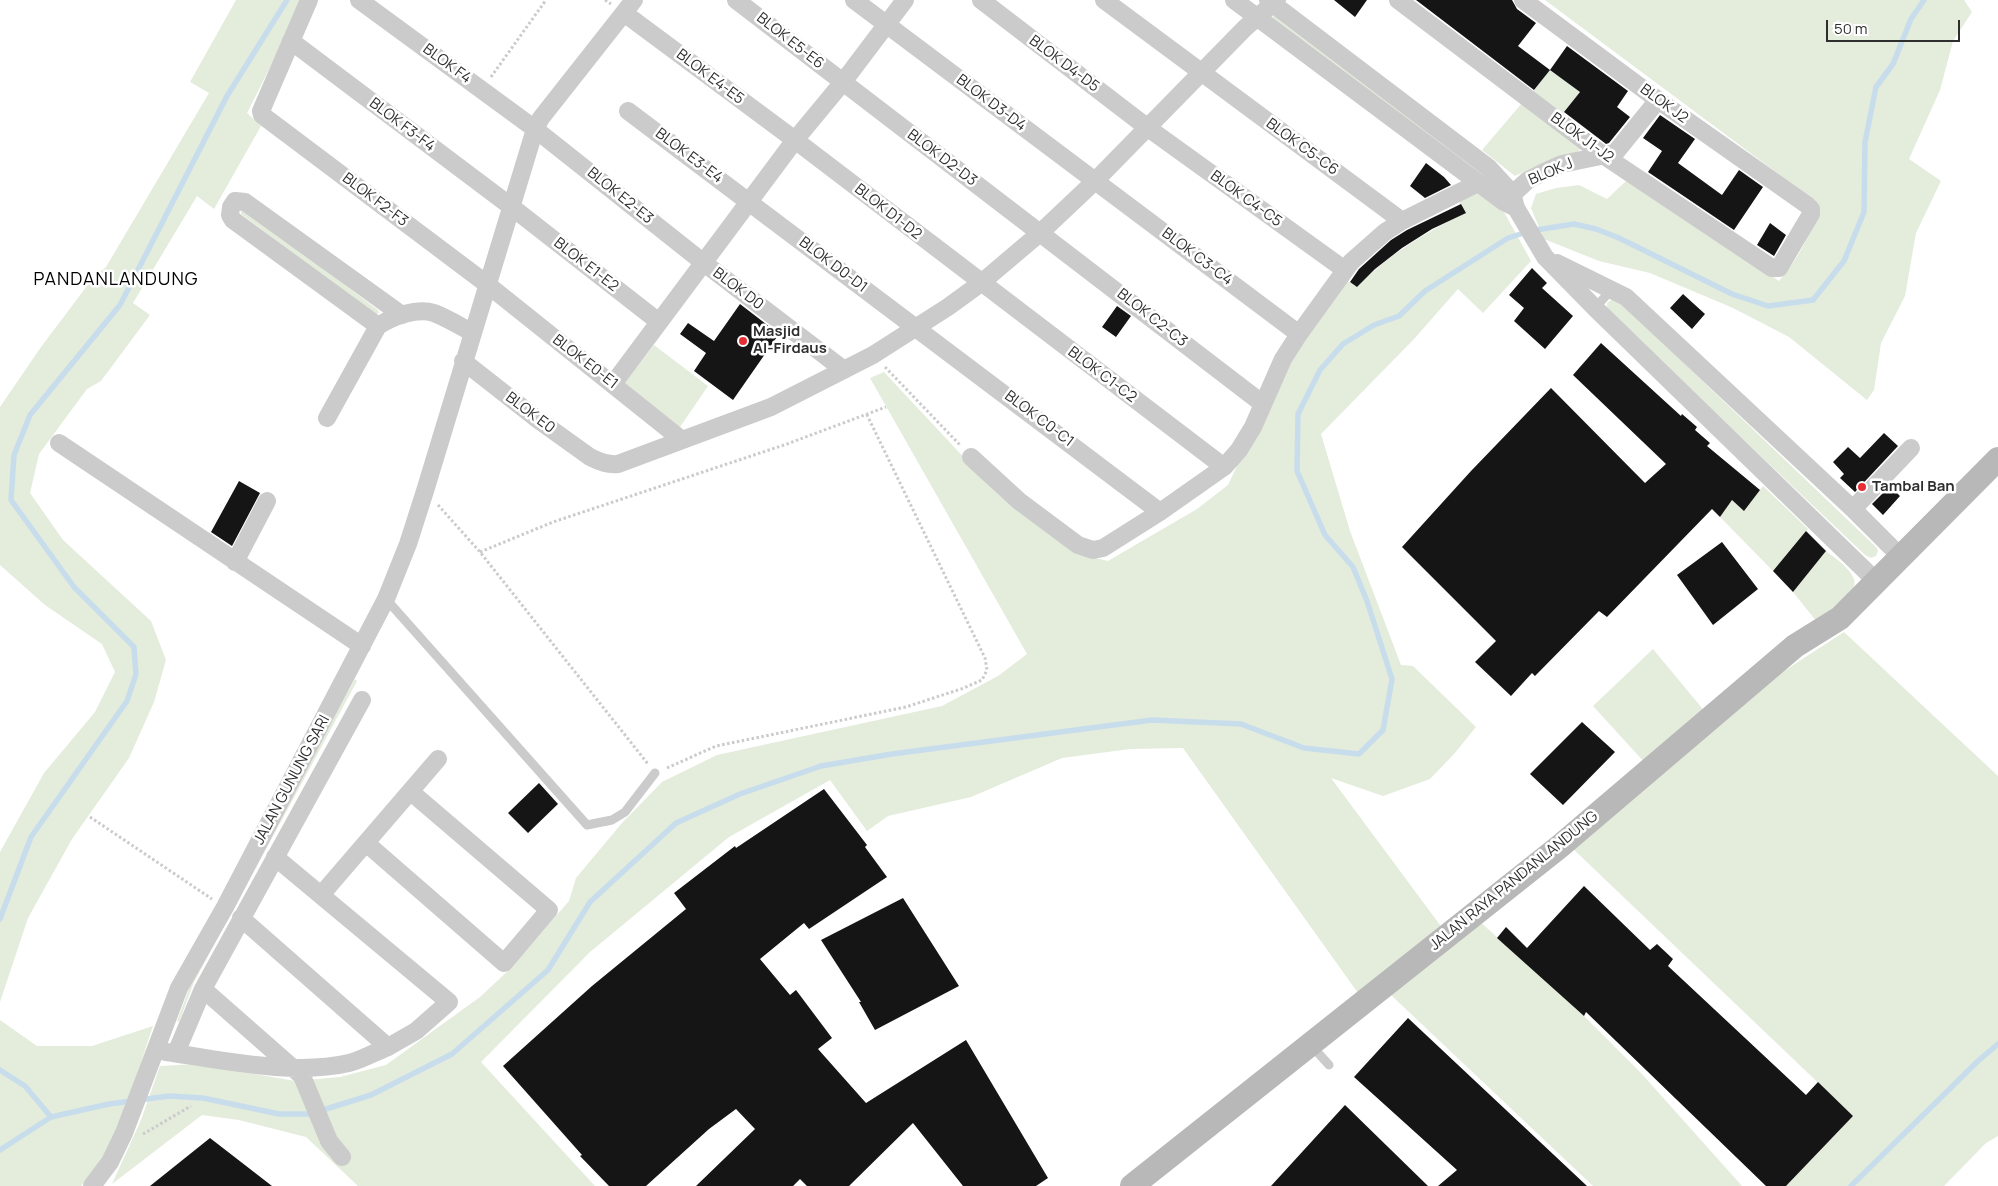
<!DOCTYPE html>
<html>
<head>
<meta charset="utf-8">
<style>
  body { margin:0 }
  #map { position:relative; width:1998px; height:1186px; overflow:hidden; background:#fff; font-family:Manrope,sans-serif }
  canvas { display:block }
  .scale { position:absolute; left:1826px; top:20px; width:134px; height:22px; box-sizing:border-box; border:2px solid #2e2e2e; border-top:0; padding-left:6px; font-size:15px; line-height:18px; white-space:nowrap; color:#2e2e2e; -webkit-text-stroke:4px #fff; paint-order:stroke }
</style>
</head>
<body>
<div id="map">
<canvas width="1998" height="1186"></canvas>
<div class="scale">50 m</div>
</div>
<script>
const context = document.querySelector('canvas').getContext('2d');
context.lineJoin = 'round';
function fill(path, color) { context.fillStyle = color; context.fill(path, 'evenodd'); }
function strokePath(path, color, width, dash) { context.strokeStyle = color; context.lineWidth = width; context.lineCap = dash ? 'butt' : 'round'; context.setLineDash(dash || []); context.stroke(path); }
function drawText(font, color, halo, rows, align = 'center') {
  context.font = font + ' Manrope,sans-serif'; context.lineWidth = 5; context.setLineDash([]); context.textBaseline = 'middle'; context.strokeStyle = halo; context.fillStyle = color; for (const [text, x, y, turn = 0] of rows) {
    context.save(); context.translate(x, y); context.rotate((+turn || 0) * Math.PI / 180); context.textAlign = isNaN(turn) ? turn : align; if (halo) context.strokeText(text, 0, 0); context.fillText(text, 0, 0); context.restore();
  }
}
fill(new Path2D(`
  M236 0H304L247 113 261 126 214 209 197 196 133 303 150 315 101 381 87 389 39 454 30 493 63 540 151 621 166 660 154 702 129 758 72 839 28 918 0 1002V852L44 773 95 712 115 672 102 644 45 605 0 565V407L41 347 93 278 106 267 209 93 190 82Z
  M1545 0H1964L1972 12 1953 41 1940 90 1909 159 1941 181 1916 233 1905 296 1881 343 1874 390 1867 400 1789 337 1733 308 1650 273 1599 261 1544 239 1531 208 1536 194 1556 188 1579 185 1607 199 1626 181 1683 215 1779 281C1800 255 1808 240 1819 208L1808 196Z
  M1273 16H1276L1463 159 1462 160 1272 21Z
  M1550 70 1580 92 1561 116 1531 94Z
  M1522 103 1580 145V150L1573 155 1543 163 1515 176 1482 150Z
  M1479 189 1504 212 1531 261 1483 313 1458 289 1414 339 1321 434 1350 531 1401 665 1413 666 1476 727 1454 754 1430 779 1383 796 1331 778 1443 929 1358 993 1183 748 1130 749 1062 758 971 797 888 816 867 831 830 780 729 837 590 952 481 1062 595 1186H358L306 1137 239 1120 202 1115 112 1184 141 1120 160 1066 197 1064 295 1081 340 1077 386 1065 480 997 510 969 569 901 576 878 622 823 662 782 717 755 942 706 998 676 1027 654 870 378 884 372 999 495 1074 553 1108 561 1197 509 1228 485 1283 368 1345 279 1357 287C1389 254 1425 233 1465 213L1458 199Z
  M241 209 245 210 378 310 379 313 375 315 241 214Z
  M1612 299 1621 303 1876 547 1878 551 1876 556 1871 558 1865 555 1611 314 1607 307V303Z
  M654 345 708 386 680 427 624 384Z
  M1763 486 1808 529 1773 571 1720 517 1732 500 1744 510Z
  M1826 551C1835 558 1850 568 1854 579 1859 595 1828 613 1817 622L1793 592Z
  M1844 632 1998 776V1136L1986 1143 1944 1186H1786L1853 1116 1570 846 1775 677Z
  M1653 649 1706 713 1646 764 1593 706Z
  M355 679 357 681 194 982 179 1022 177 1021 192 981Z
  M1477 919 1584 1016 1641 1073 1742 1186H1593L1391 995Z
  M0 1020 37 1046H92L153 1026C134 1080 121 1144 81 1186H0Z`), '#e4ecdc');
strokePath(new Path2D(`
  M0 919 31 837 127 701 136 674 134 647 74 587 11 500 14 455 30 415 120 305 227 96 287 0
  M0 1070 25 1086 51 1117
  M0 1150 51 1117 109 1104 169 1096 203 1098 279 1114H310L371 1095 452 1054 548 970 590 902 676 823 740 794 821 766 892 754 1152 720 1241 724 1304 748 1359 754 1383 730 1392 679 1367 601 1353 567 1325 535 1297 471 1298 414 1320 370 1343 344 1374 325 1399 316 1425 291 1508 238 1530 231 1574 224 1596 229 1619 238 1732 294 1768 306 1813 300 1844 261 1864 212 1865 142 1876 87 1893 64 1911 19 1924 0
  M1851 1186 1978 1061 1998 1044`), '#c8ddec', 5.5);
fill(new Path2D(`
  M1334 0H1367L1355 17Z
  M1416 0H1512L1517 9 1536 23 1518 46 1550 70 1534 90Z
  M1567 46 1628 91 1617 107 1630 117 1609 143 1606 144 1564 112 1580 92 1550 70Z
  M1660 115 1695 139 1678 163 1722 195 1739 170 1763 187 1734 230 1648 172 1662 151 1643 138Z
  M1426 163 1444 177 1451 185 1425 198 1410 186Z
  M1461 204 1466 213 1432 229 1402 248 1375 269 1357 287 1350 282 1359 269 1391 240 1407 230Z
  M1770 223 1786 235 1774 256 1757 245Z
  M1532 268 1547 283 1542 288 1573 316 1545 349 1514 321 1524 308 1509 295Z
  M1683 294 1705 314 1692 329 1670 308Z
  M740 304 779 334 733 400 694 371 706 353 680 334 688 323 714 341Z
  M1117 306 1131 316 1116 337 1102 327Z
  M1601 343 1681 416 1682 414 1697 427 1695 430 1710 443 1707 446 1760 490 1744 511 1732 500 1720 517 1712 509 1607 617 1599 611 1535 676 1532 673 1511 696 1475 662 1496 641 1402 547 1471 471 1551 388 1645 483 1666 464 1573 375Z
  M1884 433 1898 446 1855 492 1840 478 1844 474 1833 462 1848 447 1860 458Z
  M239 481 260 493 232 546 211 532Z
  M1890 486 1900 496 1883 515 1872 504Z
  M1806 531 1826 551 1793 592 1773 571Z
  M1722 542 1758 589 1713 625 1677 575Z
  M1582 722 1615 752 1563 805 1530 774Z
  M539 783 558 804 528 833 508 813Z
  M824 789 867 845 865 847 887 877 809 929 804 923 760 959 790 995 796 990 832 1038 818 1049 866 1103 966 1040 1048 1178 1036 1186H963L913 1123 849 1186H807L800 1179 793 1186H696L755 1129 736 1109 709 1129 646 1186H609L580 1156 582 1155 503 1066 592 986 686 909 674 893 735 846 736 848Z
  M1584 886 1650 950 1657 944 1673 959 1668 966 1806 1095 1818 1082 1853 1116 1786 1186H1766L1586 1012 1584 1016 1497 938 1506 927 1527 948Z
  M903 898 959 986 875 1030 859 1002H861L821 940Z
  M1408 1018 1587 1186H1438L1457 1170 1354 1077Z
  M1345 1105 1428 1186H1271Z
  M210 1138 272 1186H150Z`), '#151515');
strokePath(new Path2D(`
  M605 0 611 4
  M491 77 546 0
  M885 367 960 445
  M438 505 480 552 648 764
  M480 552 553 522 787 444 886 407
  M667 768 716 746 906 707 964 688 982 680 987 670 985 658 866 413
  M90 817 212 899
  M143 1134 191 1106`), '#cbcbcb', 3, [2.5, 2.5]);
strokePath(new Path2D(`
  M1595 308 1612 289
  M386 599 587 825 612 820 625 812 655 773
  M1310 1044 1329 1065`), '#cbcbcb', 9);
strokePath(new Path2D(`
  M309 0 261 111 262 115 488 285 682 440
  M359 0 535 129 704 263 844 370
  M736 0 1263 404
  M854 0 1299 334
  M981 0 1148 128 1345 270
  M1104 0 1402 221
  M1234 0 1504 202 1516 208
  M1268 0 1489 168 1512 193 1516 208 1545 257 1595 308 1876 581
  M1398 0 1603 155 1772 268H1779L1811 214V209L1807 205 1658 100 1523 0
  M624 13 795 140 1224 467
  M291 41 513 208 659 322
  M628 111 1160 512
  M1504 202 1528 180 1544 172 1562 164 1615 153 1658 100
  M1557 263 1626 297 1853 509 1901 557
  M378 326 233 220 230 215 231 207 235 201 245 202 402 315
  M463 361 537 419 590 457C600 462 608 465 618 464L771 407 873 355 948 307 981 283 1040 233 1095 181 1245 28 1277 0
  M613 384 795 140 843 82 905 0
  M327 418 378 326C392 317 417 307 434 313 447 318 460 326 473 333
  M59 443 362 646
  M971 457 1019 501 1078 545 1093 550 1103 548 1160 512 1224 467 1239 450 1253 427 1283 359 1299 334 1351 262 1385 232 1402 221 1478 183
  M1853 509 1911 448
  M235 562 267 501
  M366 843 504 963 549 910 411 792
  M321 895 438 759
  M241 918 388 1047 416 1031 449 1002 275 857
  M203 989 302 1076 329 1141 342 1157
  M166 1052C223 1060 293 1076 349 1063 362 1060 375 1052 388 1047
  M176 1053 203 989 362 700
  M92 1186 110 1162 124 1133 179 988 225 907 386 599 408 544 425 491 535 129 541 118 634 0`), '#cbcbcb', 18);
strokePath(new Path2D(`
  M1132 1186 1559 847 1795 646 1840 618 1998 459`), '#b8b8b8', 24);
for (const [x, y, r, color] of [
  [743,341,5,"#e72e36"],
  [1862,487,5,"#e72e36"]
]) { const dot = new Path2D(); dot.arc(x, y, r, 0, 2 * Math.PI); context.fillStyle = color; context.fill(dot); strokePath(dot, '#fff', 2); }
drawText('15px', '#2e2e2e', '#fff', [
  ["BLOK E5-E6",790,41,38],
  ["BLOK F4",447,64,36],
  ["BLOK D4-D5",1064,64,37],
  ["BLOK E4-E5",710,77,37],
  ["BLOK D3-D4",991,103,37],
  ["BLOK J2",1664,104,36],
  ["BLOK F3-F4",402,125,37],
  ["BLOK J1-J2",1582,138,36],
  ["BLOK C5-C6",1302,147,36],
  ["BLOK E3-E4",689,156,37],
  ["BLOK D2-D3",942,158,37],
  ["BLOK J",1551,172,-23],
  ["BLOK E2-E3",620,196,39],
  ["BLOK C4-C5",1246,199,36],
  ["BLOK F2-F3",375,200,37],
  ["BLOK D1-D2",888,212,38],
  ["BLOK C3-C4",1197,257,37],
  ["BLOK E1-E2",586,265,38],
  ["BLOK D0-D1",833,265,37],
  ["BLOK D0",738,289,37],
  ["BLOK C2-C3",1152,318,38],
  ["BLOK E0-E1",585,362,38],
  ["BLOK C1-C2",1102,375,37],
  ["BLOK E0",530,413,37],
  ["BLOK C0-C1",1039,419,37],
  ["JALAN GUNUNG SARI",292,780,-62],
  ["JALAN RAYA PANDANLANDUNG",1514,881,-39]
]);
drawText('bold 15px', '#2e2e2e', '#fff', [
  ["Masjid",753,332],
  ["Al-Firdaus",753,349],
  ["Tambal Ban",1872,487]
], 'left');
context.letterSpacing = '1px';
drawText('18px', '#000', '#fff', [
  ["PANDANLANDUNG",116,280]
]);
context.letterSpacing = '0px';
</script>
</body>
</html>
